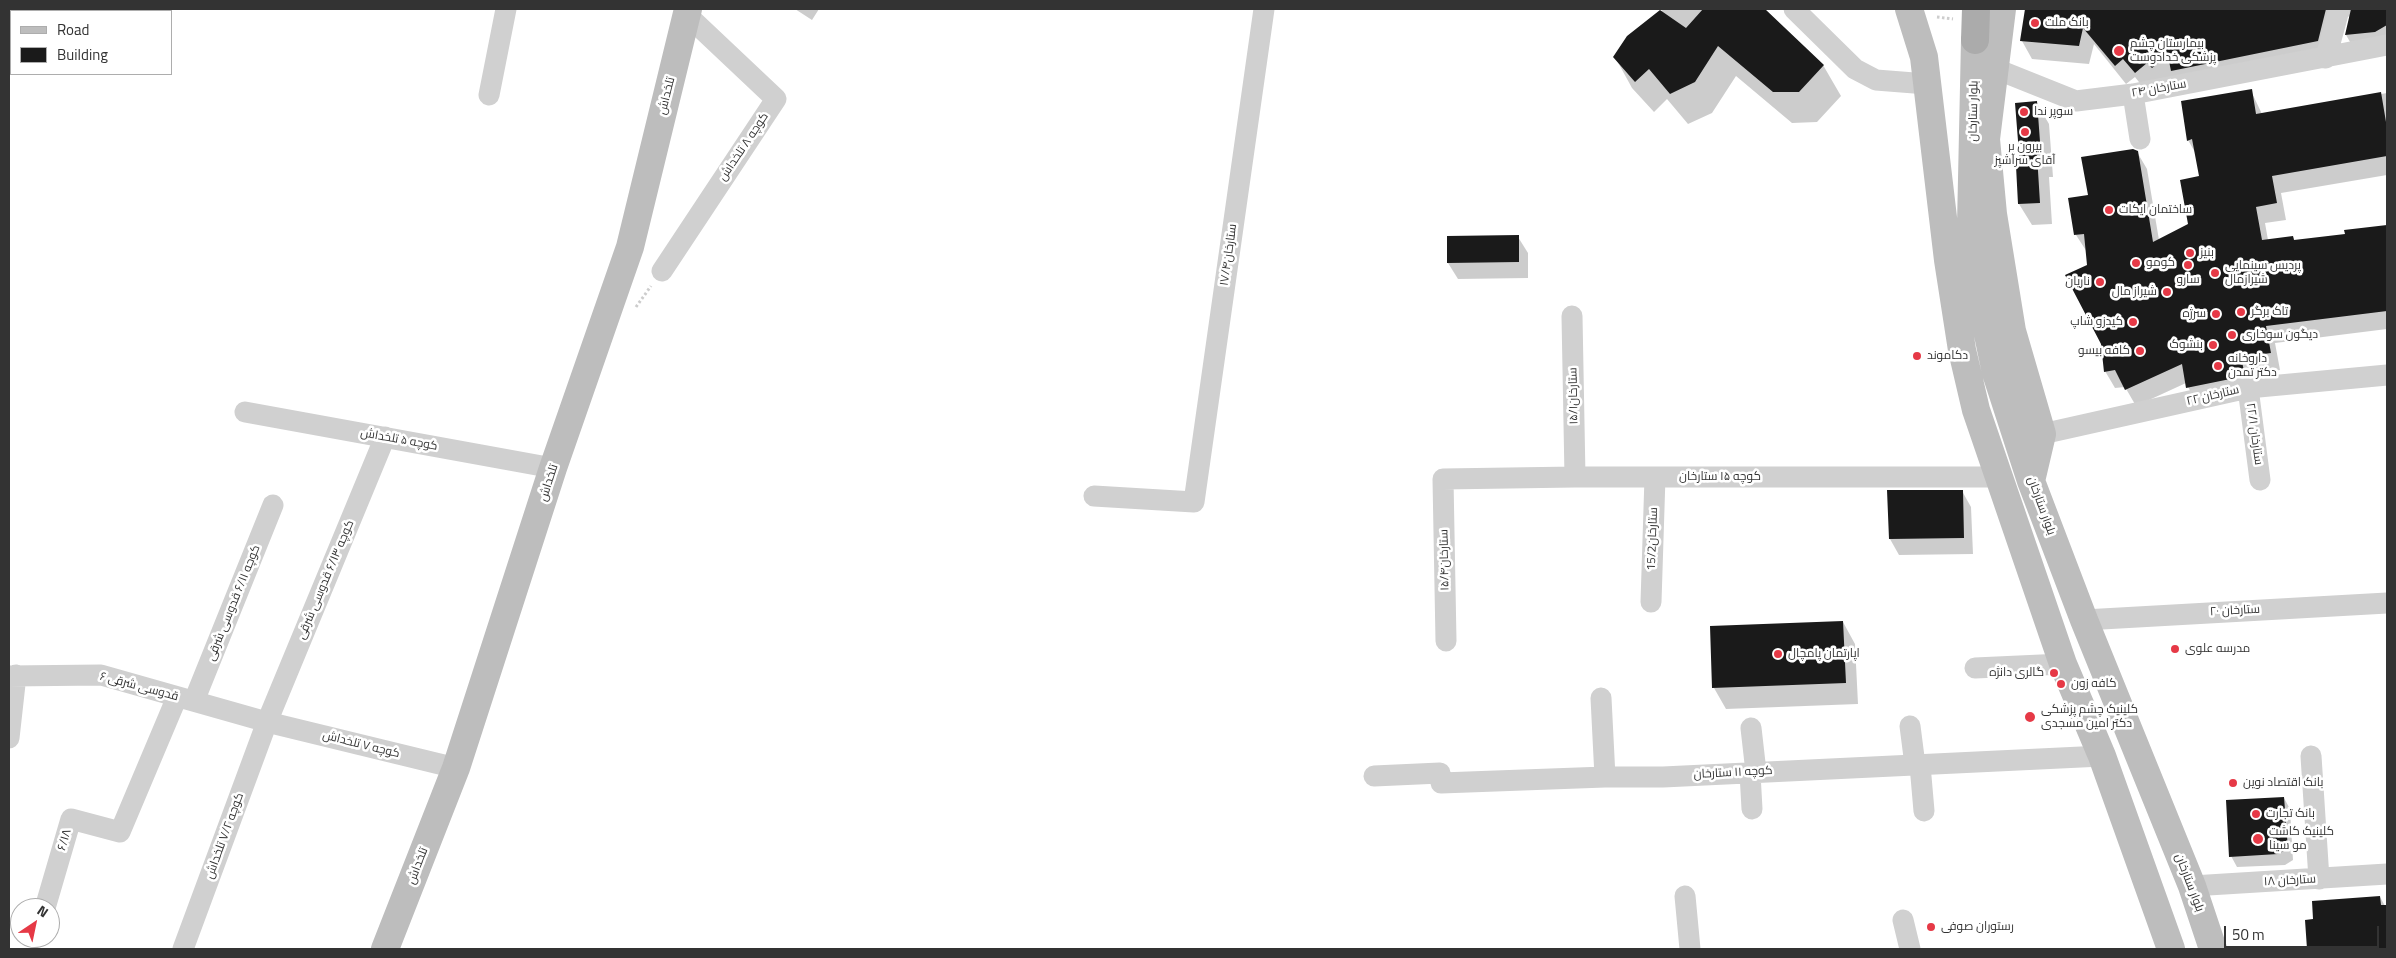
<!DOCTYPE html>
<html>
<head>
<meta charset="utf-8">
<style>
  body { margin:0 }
  #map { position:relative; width:2396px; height:958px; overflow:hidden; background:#fff; font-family:"Titillium Web",sans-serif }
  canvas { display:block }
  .frame { position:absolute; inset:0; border:10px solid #333; pointer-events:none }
  .legend { position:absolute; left:10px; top:10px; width:162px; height:65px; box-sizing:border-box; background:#fff; border:1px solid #adadad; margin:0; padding:6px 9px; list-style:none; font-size:15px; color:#333 }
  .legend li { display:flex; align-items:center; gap:10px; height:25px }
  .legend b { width:25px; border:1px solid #adadad }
  .north { position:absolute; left:10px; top:898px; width:50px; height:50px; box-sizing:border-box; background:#fff; border:1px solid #adadad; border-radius:50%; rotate:34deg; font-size:14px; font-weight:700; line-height:20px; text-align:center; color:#333 }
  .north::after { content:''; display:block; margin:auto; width:18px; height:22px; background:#e63946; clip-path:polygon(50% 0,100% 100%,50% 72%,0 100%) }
  .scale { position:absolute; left:2224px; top:926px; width:155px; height:22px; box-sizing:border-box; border:2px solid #333; border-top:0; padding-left:6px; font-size:15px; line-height:18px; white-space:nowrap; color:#333; -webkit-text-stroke:4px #fff; paint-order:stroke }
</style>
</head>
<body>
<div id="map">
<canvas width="2396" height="958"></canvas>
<div class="frame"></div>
<ul class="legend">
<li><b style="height:6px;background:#bdbdbd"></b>Road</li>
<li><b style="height:14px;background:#1a1a1a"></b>Building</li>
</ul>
<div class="north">N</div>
<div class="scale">50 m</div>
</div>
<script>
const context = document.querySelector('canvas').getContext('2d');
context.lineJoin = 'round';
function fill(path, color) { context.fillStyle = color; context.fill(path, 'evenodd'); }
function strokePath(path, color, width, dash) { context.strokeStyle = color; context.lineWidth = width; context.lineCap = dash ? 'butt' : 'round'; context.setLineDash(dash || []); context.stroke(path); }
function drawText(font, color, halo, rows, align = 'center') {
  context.font = font + ' "Titillium Web",Cairo,sans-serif'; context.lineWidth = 5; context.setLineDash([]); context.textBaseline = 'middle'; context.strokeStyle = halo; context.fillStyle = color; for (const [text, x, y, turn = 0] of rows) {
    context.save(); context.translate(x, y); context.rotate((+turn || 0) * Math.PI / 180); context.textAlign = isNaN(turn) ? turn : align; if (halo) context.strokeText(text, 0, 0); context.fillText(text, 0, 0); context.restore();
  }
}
fill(new Path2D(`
  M795 9H819L812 20Z
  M1664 9H1763L1823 65 1841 96 1817 122 1792 123 1736 76 1712 113 1688 124 1667 99 1654 112 1632 88 1615 57 1628 37Z
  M2026 9H2190L2196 16 2198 9H2387V49L2357 54 2346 35 2350 17 2347 16 2328 59 2146 91 2135 77 2126 84 2094 44 2089 64 2032 59 2022 41Z
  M2251 91 2262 114 2387 93V175L2281 193 2286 220 2265 223 2268 240 2293 237 2295 241 2346 235 2345 231 2387 226V329L2275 343 2280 370 2250 374 2254 393 2197 404 2186 383 2136 406 2125 387 2115 388 2105 371 2087 252 2076 235 2069 199 2089 196 2137 152 2147 169 2159 240 2189 224 2200 177 2196 154 2188 140Z
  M2037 103 2049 124 2053 177H2049L2052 224 2032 225 2019 204Z
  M1518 237 1528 253V278L1458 279 1448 263Z
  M1962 491 1971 507 1973 554 1899 555 1890 539Z
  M1843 622 1855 644 1858 704 1726 709 1714 688Z
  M2284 798 2290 809 2293 860 2285 865 2237 867 2231 856Z
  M2380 897 2385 906H2387V949H2308L2306 921 2315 920Z`), '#0003');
fill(new Path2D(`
  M1703 9H1765L1824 65 1799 92H1773L1718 46 1695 82 1670 94 1649 69 1635 82 1613 57 1627 36 1660 10 1686 28Z
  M2025 9H2326L2318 41 2171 71 2168 56 2152 68 2147 63 2135 73 2123 59 2115 66 2083 28 2079 46 2020 41Z
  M2351 9H2387V25L2375 32 2345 35Z
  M2252 89 2256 114 2381 92 2387 128V156L2272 176 2277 203 2256 207 2262 240 2293 236 2294 240 2345 234 2344 230 2387 225V311L2266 326 2271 353 2241 357 2245 376 2186 388 2182 364 2125 390 2115 370 2104 372 2101 344 2065 275 2087 265 2084 234 2074 235 2068 198 2088 195 2081 157 2133 149 2138 151 2153 242 2188 224 2180 180 2199 176 2192 139 2187 141 2181 101Z
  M2037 101 2041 155H2037L2040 203 2018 204 2016 166H2020L2015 103Z
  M1519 235V262L1447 263V236Z
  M1887 490H1963L1964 538 1889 539Z
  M1843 621 1846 683 1712 688 1710 626Z
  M2284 797 2288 849 2278 854 2229 857 2226 800Z
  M2380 896 2381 905H2387V949H2307L2305 920 2313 919 2312 901Z`), '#1a1a1a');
strokePath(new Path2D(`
  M1937 17 1953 19
  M636 307 651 286`), '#cdcdcd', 3, [2.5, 2.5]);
strokePath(new Path2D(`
  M1794 9 1855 69 1876 80 1927 84
  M2326 58 2339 10
  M1996 69 2076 101 2133 94 2387 45
  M2133 94 2140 139
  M489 95 506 9
  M662 271 776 99 687 15
  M1572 316 1575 477
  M2248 388 2260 480
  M245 412 553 468
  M2042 434 2248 388 2387 375
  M1094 496 1194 502 1264 9
  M1651 602 1655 477
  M2084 620 2387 603
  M1446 641 1443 479 1575 477H1998
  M1975 668 2063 664
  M9 676 101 675 267 722 456 768
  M1601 698 1605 777
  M194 701 273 505
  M1910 726 1915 765
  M1751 728 1756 772
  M9 738 16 675
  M2311 756 2319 879
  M1920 765 1924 811
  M1750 773 1752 809
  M1374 776 1440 773 1441 783 1605 777H1663L2102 756
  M2192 886 2387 874
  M1685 896 1690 949
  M45 908 71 819 120 832 177 697
  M1903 920 1910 949
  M183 949 267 722 385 437`), '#d0d0d0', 21);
strokePath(new Path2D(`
  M1909 9 1924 57 1948 260 1962 350 1976 410 2063 664 2102 756 2171 949
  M2002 9 1986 139 1993 214 2012 331 2042 434 2031 481
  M1975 40 1971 225 1982 306 1996 373 2031 481 2084 620 2192 886 2213 949
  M385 949 456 768 553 468 630 247 688 9`), '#bdbdbd', 28);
strokePath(new Path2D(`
  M1975 40 1976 9`), '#ababab', 28);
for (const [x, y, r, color] of [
  [2035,23,5,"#e63946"],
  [2119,51,6,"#e63946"],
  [2024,112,5,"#e63946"],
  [2025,132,5,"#e63946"],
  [2109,210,5,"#e63946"],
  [2190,253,5,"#e63946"],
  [2136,263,5,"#e63946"],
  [2188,265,5,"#e63946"],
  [2215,273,5,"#e63946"],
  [2100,282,5,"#e63946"],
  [2167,292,5,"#e63946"],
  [2241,312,5,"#e63946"],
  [2216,314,5,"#e63946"],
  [2133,322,5,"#e63946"],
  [2232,335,5,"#e63946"],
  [2213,345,5,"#e63946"],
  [2140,351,5,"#e63946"],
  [1917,356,5,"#e63946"],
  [2218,366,5,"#e63946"],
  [2175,649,5,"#e63946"],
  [1778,654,5,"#e63946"],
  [2054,673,5,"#e63946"],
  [2061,684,5,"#e63946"],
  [2030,717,6,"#e63946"],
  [2233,783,5,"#e63946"],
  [2256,814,5,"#e63946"],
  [2258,839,6,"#e63946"],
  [1931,927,5,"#e63946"]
]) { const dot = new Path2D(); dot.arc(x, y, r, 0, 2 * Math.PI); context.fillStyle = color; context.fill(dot); strokePath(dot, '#fff', 2); }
drawText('12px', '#333', '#fff', [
  ["بانک ملت",2045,23],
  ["بیمارستان چشم",2130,44],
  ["پزشکی خدادوست",2130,58],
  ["سوپر ندا",2034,112],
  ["بیرون بر",2025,147,"center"],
  ["آقای سرآشپز",2025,161,"center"],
  ["ساختمان ایکات",2119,210],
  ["بنیز",2200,253],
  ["کومو",2146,263],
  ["پردیس سینمایی",2225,266],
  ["شیرازمال",2225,280],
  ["سارو",2188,280,"center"],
  ["ناریان",2090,282,"right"],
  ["شیراز مال",2157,292,"right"],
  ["تاک برگر",2251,312],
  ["سرژه",2206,314,"right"],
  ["کیدزو شاپ",2123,322,"right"],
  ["دیگون سوخاری",2242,335],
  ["بنشوک",2203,345,"right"],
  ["کافه بیسو",2130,351,"right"],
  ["دکاموند",1927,356],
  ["داروخانه",2228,359],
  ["دکتر تمدن",2228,373],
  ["مدرسه علوی",2185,649],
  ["اپارتمان پامچال",1788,654],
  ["گالری دانژه",2044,673,"right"],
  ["کافه زون",2071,684],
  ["کلینیک چشم پزشکی",2041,710],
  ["دکتر امین مسجدی",2041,724],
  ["بانک اقتصاد نوین",2243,783],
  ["بانک تجارت",2266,814],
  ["کلینیک کاشت",2269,832],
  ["مو سینا",2269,846],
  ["رستوران صوفی",1941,927]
], 'left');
drawText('12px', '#333', '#fff', [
  ["۲۴ ستارخان",2159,89,-10],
  ["تلخداش",667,96,-76],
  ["بلوار ستارخان",1974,111,-89],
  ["کوچه ۸ تلخداش",744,147,-56],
  ["ستارخان۱۷/۴",1229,255,-82],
  ["ستارخان۱۵/۱",1574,396,-91],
  ["۲۲ ستارخان",2213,396,-13],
  ["۲۲/۱ ستارخان",2254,434,82],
  ["کوچه ۵ تلخداش",399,440,10],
  ["کوچه ۱۵ ستارخان",1720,477],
  ["تلخداش",549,483,-72],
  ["بلوار ستارخان",2041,506,70],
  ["ستارخان15/2",1653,539,-88],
  ["ستارخان۱۵/۴",1445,560,-91],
  ["کوچه ۶/۱۳ قدوسی شرقی",326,580,-67],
  ["کوچه ۶/۱۱ قدوسی شرقی",234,603,-68],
  ["۲۰ ستارخان",2235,611,-3],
  ["قدوسی شرقی ۶",139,687,15],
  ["کوچه ۷ تلخداش",361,745,14],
  ["کوچه ۱۱ ستارخان",1733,773,-3],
  ["کوچه ۷/۲ تلخداش",225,836,-70],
  ["۶/۱۸",65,840,-74],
  ["تلخداش",418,866,-69],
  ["۱۸ ستارخان",2290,881,-3],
  ["بلوار ستارخان",2189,883,69]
]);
</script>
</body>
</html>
